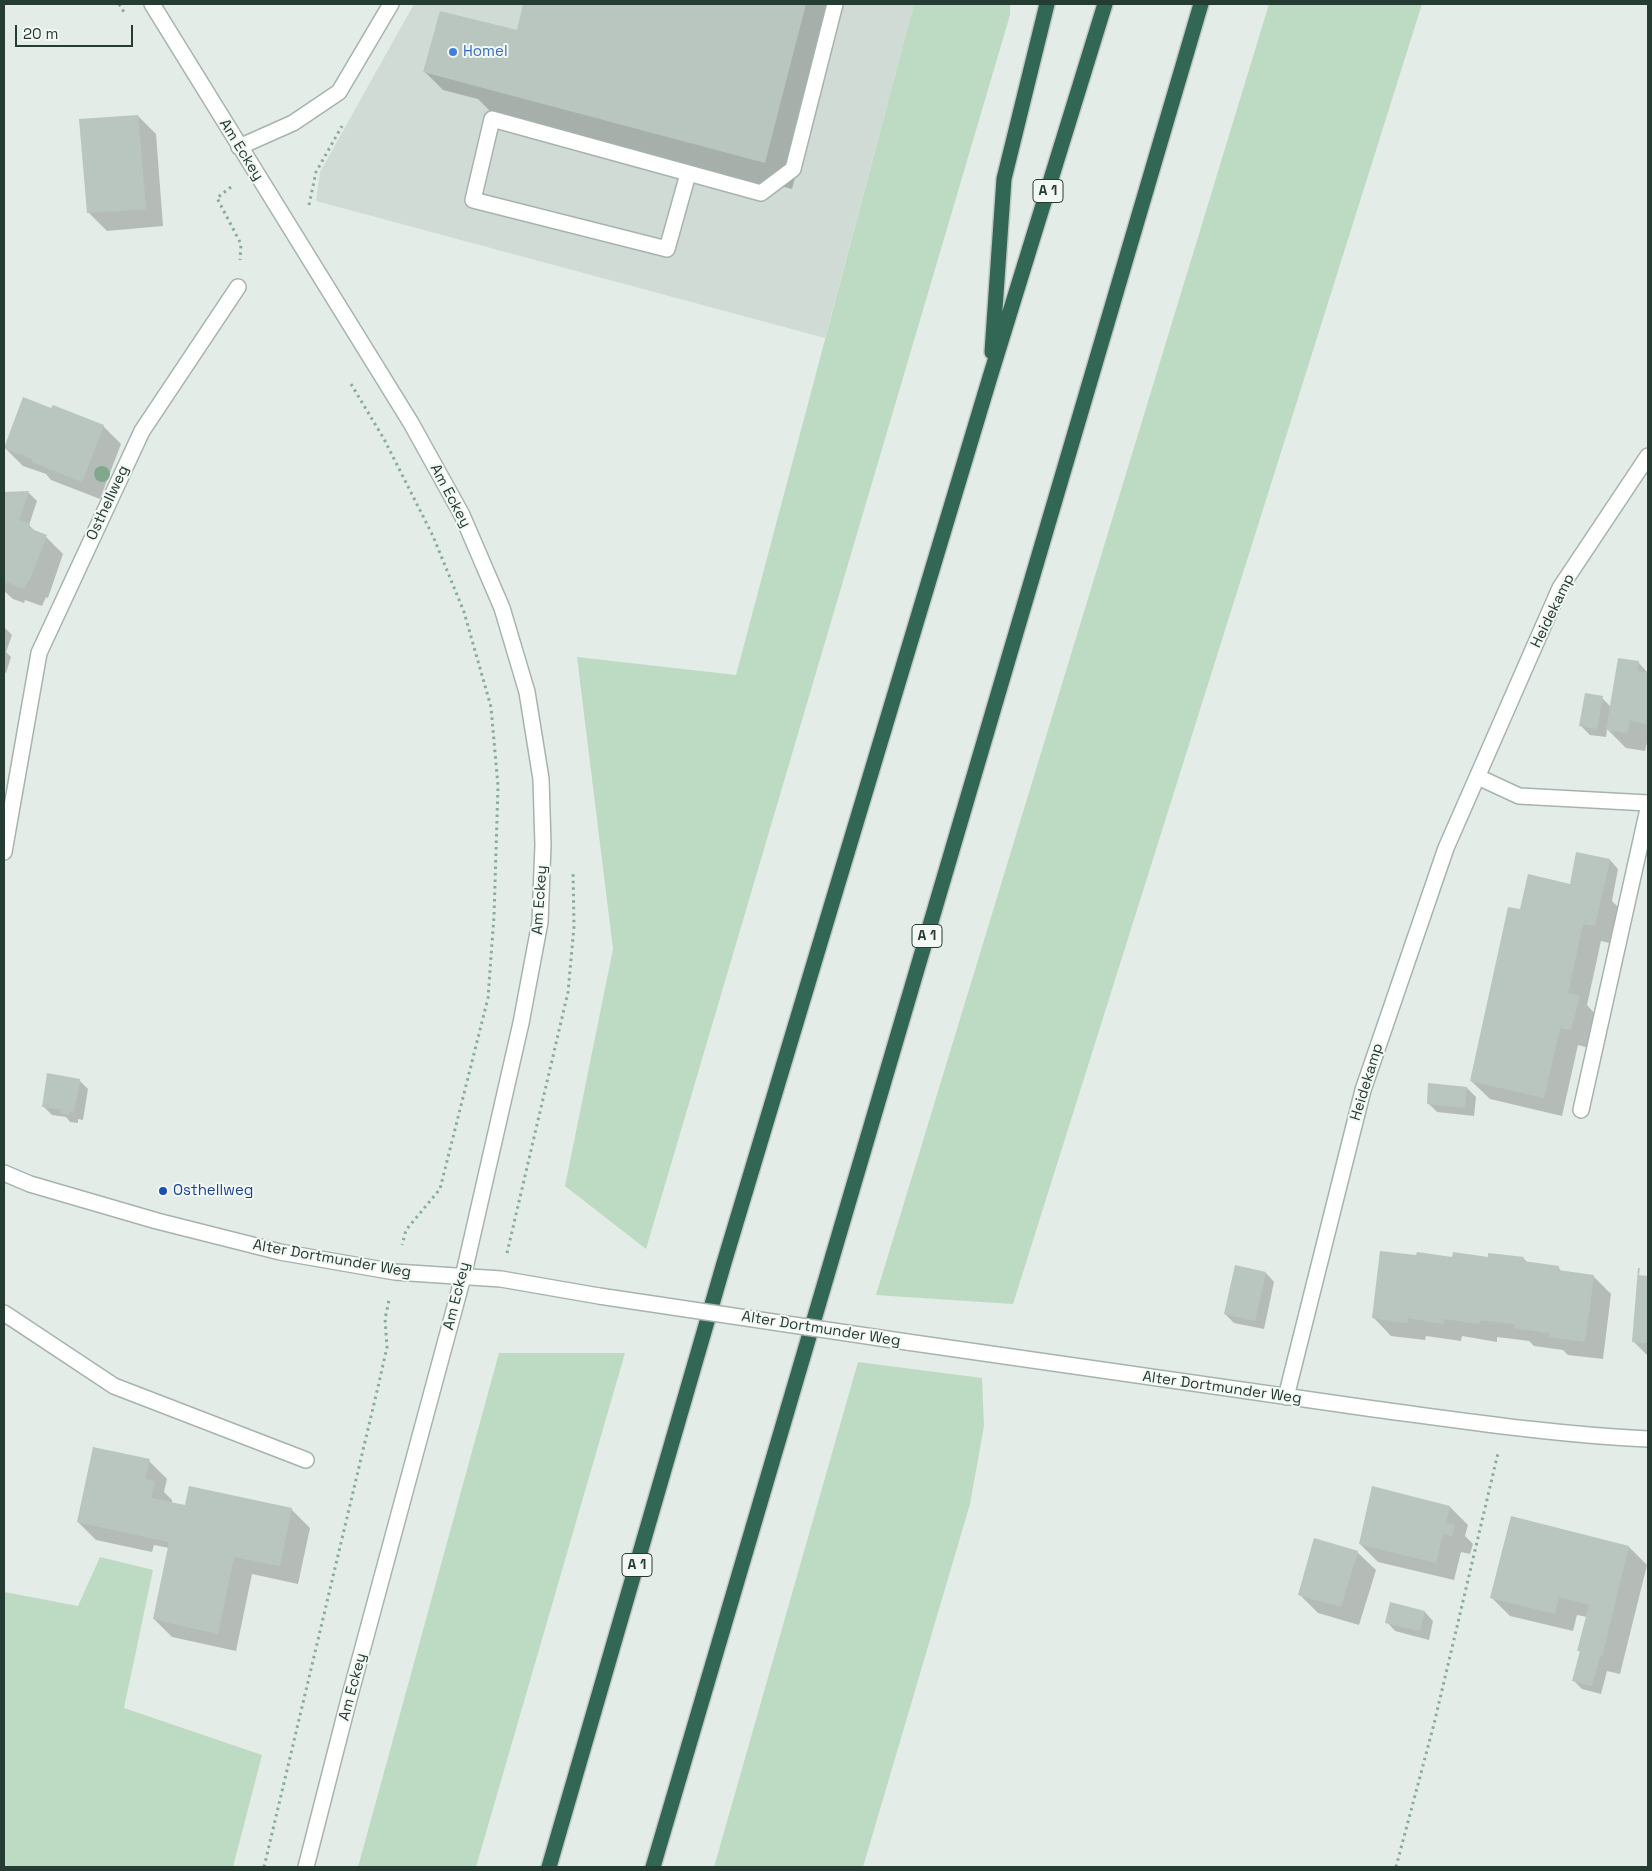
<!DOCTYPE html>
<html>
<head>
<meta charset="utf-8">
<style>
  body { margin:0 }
  #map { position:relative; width:1652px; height:1871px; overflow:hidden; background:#e3ece7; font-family:"Space Grotesk",sans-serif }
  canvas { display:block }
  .frame { position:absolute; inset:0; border:5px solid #243c32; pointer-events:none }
  .scale { position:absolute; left:15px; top:25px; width:118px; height:22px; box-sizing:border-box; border:2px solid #243c32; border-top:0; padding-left:6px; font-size:15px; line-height:18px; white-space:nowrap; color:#243c32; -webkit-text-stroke:4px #f3f8f5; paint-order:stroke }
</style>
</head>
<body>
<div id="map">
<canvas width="1652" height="1871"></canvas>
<div class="frame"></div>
<div class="scale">20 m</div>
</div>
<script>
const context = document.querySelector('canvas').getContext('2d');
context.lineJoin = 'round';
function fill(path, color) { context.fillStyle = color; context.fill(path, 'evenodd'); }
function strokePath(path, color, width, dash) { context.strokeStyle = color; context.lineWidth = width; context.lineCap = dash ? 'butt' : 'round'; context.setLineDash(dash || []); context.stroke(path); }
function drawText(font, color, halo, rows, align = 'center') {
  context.font = font + ' "Space Grotesk",sans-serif'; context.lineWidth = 4; context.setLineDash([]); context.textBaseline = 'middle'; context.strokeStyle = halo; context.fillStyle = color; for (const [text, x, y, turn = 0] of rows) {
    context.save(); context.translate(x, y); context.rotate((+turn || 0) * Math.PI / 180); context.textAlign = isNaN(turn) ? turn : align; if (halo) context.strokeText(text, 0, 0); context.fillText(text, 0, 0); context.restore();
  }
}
fill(new Path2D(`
  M414 4H914L825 338 316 201 320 172Z`), '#d1dbd5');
fill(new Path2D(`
  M914 4H1010V15L646 1249 565 1186 613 949 577 657 736 675Z
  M1269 4H1422L1013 1304 876 1295Z
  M499 1353H625L476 1867H358Z
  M858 1362 982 1378 984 1426 970 1504 863 1867H714Z
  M100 1557 153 1570 124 1708 262 1755 233 1867H4V1592L78 1606Z`), '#bddbc2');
fill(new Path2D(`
  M525 4H840L792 189 773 184 772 190 495 116 478 99 443 90 425 72 517 32Z
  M138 116 156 134 163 226 107 231 89 213Z
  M103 426 121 444 100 499 51 480 46 474 23 466 5 448Z
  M4 493H29L37 501 29 525 36 532 45 536 63 554 48 598 46 597 42 606 25 600 24 603 13 599 4 591Z
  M4 627 12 635 6 652 11 657 6 673 4 672Z
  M1638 662 1648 673V738L1645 751 1626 748 1607 729 1606 737 1590 735 1581 726 1602 698 1611 707Z
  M1610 860 1618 869 1612 901 1621 910 1613 944 1601 941 1587 1005 1597 1016 1589 1048 1578 1045 1562 1116 1490 1099 1471 1081 1521 911 1571 885Z
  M79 1080 88 1089 83 1120 78 1119V1123L70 1122 66 1117 52 1115 43 1106Z
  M1467 1088 1476 1097 1474 1116 1437 1112 1428 1103Z
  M1453 1258H1523L1528 1263 1558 1267 1562 1272 1593 1276 1611 1294 1603 1359 1568 1355 1563 1350 1534 1346 1529 1341 1497 1337V1342L1462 1336 1461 1341 1426 1336 1425 1340 1391 1336 1373 1317Z
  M1266 1273 1274 1282 1264 1329 1234 1323 1225 1314Z
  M1639 1276 1648 1277V1356L1634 1342Z
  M149 1461 167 1479 164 1492 172 1500V1504L184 1506 291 1509 310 1528 298 1584 252 1574 236 1651 172 1637 154 1619 169 1548 154 1545 152 1552 96 1540 78 1522Z
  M1450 1507 1468 1525 1465 1536 1473 1544 1470 1554 1461 1552 1454 1580 1378 1562 1360 1544Z
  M1629 1547 1647 1565 1620 1674 1607 1671 1601 1694 1582 1689 1574 1681 1581 1653 1578 1650 1587 1617 1577 1615 1573 1631 1510 1616 1492 1598Z
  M1357 1552 1376 1570 1359 1625 1318 1613 1299 1594Z
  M1425 1612 1433 1621 1429 1640 1395 1631 1387 1622Z`), '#0003');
fill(new Path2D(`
  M523 4H806L765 163 423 72 440 11 517 30Z
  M138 115 146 209 87 213 79 119Z
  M23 397 51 408 53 405 104 425 82 482 32 462V459L4 448Z
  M29 491 19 520 30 524 29 528 47 535 29 581 28 580 24 589 7 582 5 586 4 585V492Z
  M1618 658 1639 661 1637 671 1648 673V724L1630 720 1627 733 1606 730Z
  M1585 693 1603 696 1597 729 1579 726Z
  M1576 852 1610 859 1595 926 1583 924 1568 993 1580 996 1571 1030 1560 1028 1544 1098 1470 1081 1508 907 1520 909 1528 874 1570 884Z
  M47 1073 80 1079 74 1112 70 1111 69 1115 60 1113 61 1109 42 1107Z
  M1428 1083 1467 1087 1465 1108 1427 1104Z
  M1380 1251 1416 1255 1417 1252 1452 1257 1453 1252 1488 1257V1253L1524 1257 1523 1261 1559 1266 1558 1270 1594 1275 1585 1342 1549 1337V1333L1514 1328 1515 1324 1480 1320 1479 1324 1444 1319 1443 1324 1408 1318 1407 1323 1372 1318Z
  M1235 1265 1266 1272 1255 1321 1224 1314Z
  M1638 1268H1640L1639 1275 1648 1276V1343L1632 1342Z
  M93 1447 150 1459 145 1479 155 1481 151 1498 185 1505 189 1486 292 1508 280 1566 234 1557 218 1634 153 1619 169 1542 77 1522Z
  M1372 1486 1450 1506 1446 1523 1455 1525 1452 1536 1443 1534 1436 1563 1359 1544Z
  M1511 1516 1629 1546 1602 1657 1600 1656 1592 1686 1572 1681 1580 1651H1577L1589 1605 1559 1597 1555 1614 1490 1598Z
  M1314 1538 1358 1551 1341 1607 1298 1595Z
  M1390 1602 1425 1611 1420 1631 1385 1623Z`), '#b8c6bf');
const minor = new Path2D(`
  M152 4 411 423 462 515 502 608 527 692 541 779 543 845 540 922 521 1023 463 1277 349 1699 306 1867
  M239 147 293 123 339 92 391 4
  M688 174 667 249 473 200 492 119 761 193 793 169 835 4
  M1478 777 1519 796 1648 803
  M4 852 39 653 142 431 238 287
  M1581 1110 1648 809
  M4 1173 30 1184 157 1221 280 1252 395 1272 501 1279 599 1296
  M4 1313 114 1386 306 1460
  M907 1342C1063 1365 1219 1388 1374 1409 1465 1421 1557 1435 1648 1439
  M1286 1397 1363 1090 1446 848 1560 588 1648 456`);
const highway = new Path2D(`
  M992 352 1004 179 1047 4
  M549 1867 724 1263 990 377 1105 4
  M653 1867 1201 4`);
strokePath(minor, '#a6b4ad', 18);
strokePath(highway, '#c2c8c6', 18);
strokePath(new Path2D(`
  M119 4 124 12
  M231 187 217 198 241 244 240 260
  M309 205 316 172 342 126
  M351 384 384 439 433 536 464 612 491 707 498 786 494 916 488 998 440 1189 406 1230 402 1245
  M507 1253 568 992 574 927 573 871
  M264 1867 378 1387 387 1347 385 1319 389 1300
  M1396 1867 1434 1724 1498 1453`), '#85ad9c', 3, [2.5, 4]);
strokePath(minor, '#fff', 15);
strokePath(highway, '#326655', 15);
const minorBridge = new Path2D(`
  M599 1296 907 1342`);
strokePath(minorBridge, '#a6b4ad', 18, []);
strokePath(minorBridge, '#fff', 15);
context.fillStyle = '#81a88c';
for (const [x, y] of [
  [102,474]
]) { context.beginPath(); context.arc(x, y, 8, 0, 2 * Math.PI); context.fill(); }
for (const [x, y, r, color] of [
  [453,52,5,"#3f7fe0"],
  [163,1191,5,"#1a4fb4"]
]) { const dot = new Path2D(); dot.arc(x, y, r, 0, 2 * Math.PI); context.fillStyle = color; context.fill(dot); strokePath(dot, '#f3f8f5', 2); }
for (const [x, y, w] of [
  [1048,191,30],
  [927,936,30],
  [637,1565,30]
]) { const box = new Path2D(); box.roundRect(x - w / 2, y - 11.5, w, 23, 4); context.fillStyle = '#f3f8f5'; context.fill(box); strokePath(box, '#243c32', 1); }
drawText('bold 14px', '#243c32', null, [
  ["A 1",1048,191],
  ["A 1",927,936],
  ["A 1",637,1565]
]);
drawText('15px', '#366cbe', '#f3f8f5', [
  ["Homel",463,52]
], 'left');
drawText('15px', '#243c32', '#f3f8f5', [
  ["Am Eckey",241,150,58],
  ["Am Eckey",450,496,62],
  ["Osthellweg",108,503,-65],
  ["Heidekamp",1553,611,-64],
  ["Am Eckey",540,900,-86],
  ["Heidekamp",1367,1082,-73],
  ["Alter Dortmunder Weg",332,1259,10],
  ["Am Eckey",457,1296,-76],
  ["Alter Dortmunder Weg",821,1329,9],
  ["Alter Dortmunder Weg",1222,1388,8],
  ["Am Eckey",353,1687,-75]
]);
drawText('15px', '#164399', '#f3f8f5', [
  ["Osthellweg",173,1191]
], 'left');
</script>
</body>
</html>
